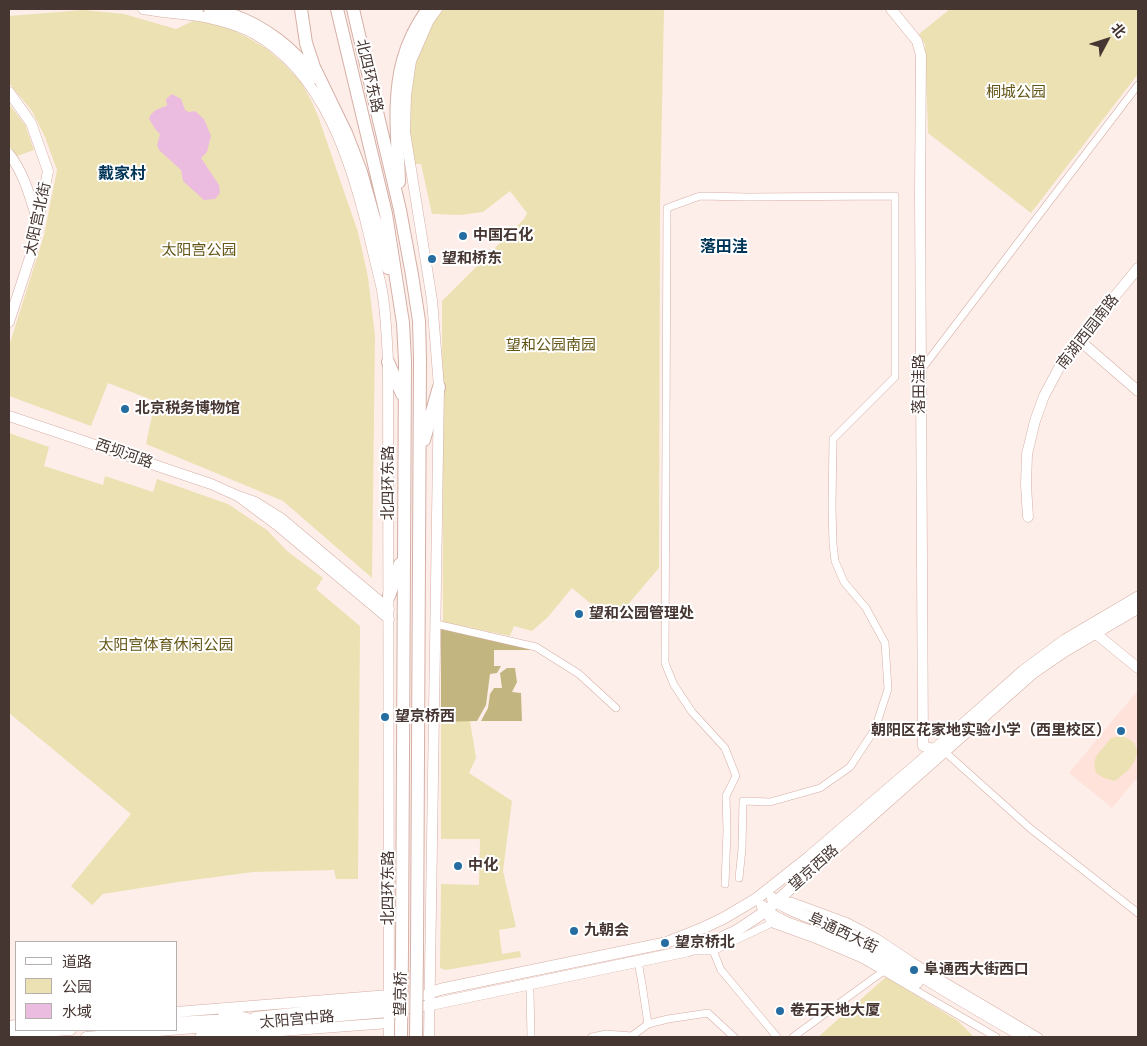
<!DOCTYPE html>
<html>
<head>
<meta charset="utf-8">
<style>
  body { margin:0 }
  #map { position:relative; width:1147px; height:1046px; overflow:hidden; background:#feeeea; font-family:"PT Sans","Noto Sans SC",sans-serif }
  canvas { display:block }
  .frame { position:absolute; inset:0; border:10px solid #463632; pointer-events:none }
  .legend { position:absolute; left:15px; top:941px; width:162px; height:90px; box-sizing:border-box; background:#fff; border:1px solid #b5afad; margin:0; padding:6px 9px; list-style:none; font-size:15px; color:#463632 }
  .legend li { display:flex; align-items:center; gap:10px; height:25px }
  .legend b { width:25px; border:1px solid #b5afad }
  .north { position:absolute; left:1082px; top:15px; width:50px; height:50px; -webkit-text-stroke:4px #fff; paint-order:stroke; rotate:50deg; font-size:14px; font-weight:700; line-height:20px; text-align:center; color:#463632 }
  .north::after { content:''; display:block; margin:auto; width:18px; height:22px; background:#463632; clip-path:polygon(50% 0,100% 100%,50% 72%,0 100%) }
</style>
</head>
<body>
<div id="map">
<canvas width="1147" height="1046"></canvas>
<div class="frame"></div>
<ul class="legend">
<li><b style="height:6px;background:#fff"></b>道路</li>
<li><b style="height:14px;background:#ece1b2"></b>公园</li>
<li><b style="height:14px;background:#ebbce0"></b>水域</li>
</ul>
<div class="north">北</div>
</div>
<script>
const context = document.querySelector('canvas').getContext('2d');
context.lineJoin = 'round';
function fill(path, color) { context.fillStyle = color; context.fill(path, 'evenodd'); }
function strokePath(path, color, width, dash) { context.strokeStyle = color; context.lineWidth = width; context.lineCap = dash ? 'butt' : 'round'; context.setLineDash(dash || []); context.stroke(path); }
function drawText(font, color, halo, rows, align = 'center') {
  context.font = font + ' "PT Sans","Noto Sans SC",sans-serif'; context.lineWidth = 4; context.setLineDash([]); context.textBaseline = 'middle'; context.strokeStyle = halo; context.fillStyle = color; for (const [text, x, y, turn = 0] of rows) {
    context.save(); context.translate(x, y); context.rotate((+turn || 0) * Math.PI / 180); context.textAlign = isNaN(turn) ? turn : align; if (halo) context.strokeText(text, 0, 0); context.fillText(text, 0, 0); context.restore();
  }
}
fill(new Path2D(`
  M1138 690V777L1112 808 1069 773Z`), '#ffe2da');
fill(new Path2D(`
  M443 9H664L660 208 659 568 613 622 572 588 548 617 532 631 514 626 510 636 443 622 442 301 524 219 527 213 510 191 483 212 460 215 432 214 421 164H414L407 123 408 93 416 58 429 28Z
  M950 9H1138V74L1031 213 928 133 925 44 919 34Z
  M83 10 124 14 176 29 195 20 224 26 247 37 267 49 283 63 301 82 312 102 318 116 358 232 368 277 375 336 372 578 283 501 146 444 155 401 108 383 91 426 9 396V346L44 235 57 170 45 137 32 111 9 83V16Z
  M9 104 25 125 34 150 17 156 9 146Z
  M9 433 49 447 44 466 103 485 105 476 153 492 157 479 228 504 267 530 287 551 323 578 316 589 360 626 358 879H336L334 870 253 872 178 882 103 894 92 905 71 886 131 814 49 746 9 713Z
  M441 628 470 721 476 758 469 773 512 801 503 871 516 927 499 930 502 954 520 951 521 957 446 970 440 968 441 884 479 885 480 839H441Z
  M1122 736C1125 738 1130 739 1133 742 1145 756 1126 775 1114 781L1104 778 1096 773 1094 762 1097 755 1111 738Z
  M886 977 958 1021 974 1037H818Z`), '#ece1b2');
fill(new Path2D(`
  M441 628 534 650H494V666H501L497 673 490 674 486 705 477 721 441 722Z
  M507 668H515L517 682 512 692 521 693 522 721H481L488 708 490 694 494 688H502L500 673Z`), '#c2b580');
fill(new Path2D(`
  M172 94 181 99 185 110 189 112 195 111 204 119 211 136 207 152 201 158 219 185 220 193 215 199 204 200 183 181 181 170 159 150 157 145 160 134C154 129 153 124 149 119 151 111 159 108 167 106L166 99Z`), '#ebbce0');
const street = new Path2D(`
  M921 370 1138 85
  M436 624 536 647 579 674 616 708
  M945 752 1031 829 1138 913
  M725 884 727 831 726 796 736 776 725 748 692 712 674 685 665 663 667 208 700 196 747 197 895 196V377L833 439 832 507 833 544 835 561 844 582 866 608 885 643 888 689 875 729 850 767 820 788 770 802 743 801 742 849 739 878
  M778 902 791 901 848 922 876 937 912 961 946 982 1039 1037
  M766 912 770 923 817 940 862 959 996 1037
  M710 943 721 970 777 1037
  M695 951H713L772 923
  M638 961 642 984 648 1024
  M530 992 531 1037
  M592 1037 606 1034 632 1036 648 1024 668 1019 708 1013 734 1037
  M793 1037 885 970`);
const secondary = new Path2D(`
  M143 9 163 12 199 16
  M197 9 199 16C217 20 236 24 253 33 324 73 351 160 369 235 373 253 378 272 382 290 386 314 387 338 388 362L389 1037
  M891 9 917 41 921 55 920 193 923 746 942 751
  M9 92 31 123 48 171 33 248 9 322
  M9 154C24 173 30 197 37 219
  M1079 340 1138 391
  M9 416 211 484 238 496
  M1028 517 1026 485 1027 454 1035 421 1044 396 1060 366 1079 340 1138 268
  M389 619 277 525 238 496 255 502 282 519 389 609
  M1092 628 1095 633 1138 668
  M176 1012 389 995 393 996
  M223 1012 247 1018
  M255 1017 389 1003 409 1001 423 995
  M176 1022 230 1019
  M9 1026 16 1025
  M9 1034 71 1030
  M86 1037 389 1012 423 1006
  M200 1037 389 1023 393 1020
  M429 1037 439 387 432 300 405 132 406 95 411 61 429 20 437 9`);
const primary = new Path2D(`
  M772 898C780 908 825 923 838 929 868 940 894 959 921 976 955 997 989 1017 1024 1037
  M762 906C778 926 823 932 846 943 871 954 894 969 917 983
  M429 993 442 989 665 943 703 928 724 918 756 899 809 857 935 749 1023 671 1065 640 1138 597
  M429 1005 687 951 710 943 736 931 766 911 813 868 1033 673 1065 651 1138 608`);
const highway = new Path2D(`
  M210 9C217 11 225 12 232 15 264 26 294 49 314 77
  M301 9 306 43 314 67 346 133 361 172 388 268
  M337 9 386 214 403 323 405 361 402 950
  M353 9 400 210 412 275 419 321 420 359 417 951
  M399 182C398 142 392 100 403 60 408 42 417 24 428 9
  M388 362 402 394
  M424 440 439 387
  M389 596 400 564`);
strokePath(street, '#d5afa5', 8);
strokePath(secondary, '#d5afa5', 11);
strokePath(primary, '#d5afa5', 12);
strokePath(highway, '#d5afa5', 14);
strokePath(street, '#fff', 7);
strokePath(secondary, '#fff', 10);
strokePath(primary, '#fff', 11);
strokePath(highway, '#fff', 12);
const highwayBridge = new Path2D(`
  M401 1037 402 950
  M416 1037 417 951`);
strokePath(highwayBridge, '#d5afa5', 14, []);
strokePath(highwayBridge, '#fff', 12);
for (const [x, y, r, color] of [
  [463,236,5,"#256da1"],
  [432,259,5,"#256da1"],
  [125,409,5,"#256da1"],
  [579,614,5,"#256da1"],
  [385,717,5,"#256da1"],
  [1121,731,5,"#256da1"],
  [458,866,5,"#256da1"],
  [574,931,5,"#256da1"],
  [665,943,5,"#256da1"],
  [914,970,5,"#256da1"],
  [780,1011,5,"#256da1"]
]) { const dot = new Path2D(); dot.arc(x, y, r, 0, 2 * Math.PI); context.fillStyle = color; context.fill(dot); strokePath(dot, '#fff', 2); }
drawText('15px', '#463632', '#fff', [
  ["北四环东路",369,76,77],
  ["太阳宫北街",38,219,-78],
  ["南湖西园南路",1088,332,-52],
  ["落田洼路",920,384,-90],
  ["西坝河路",124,454,19],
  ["北四环东路",389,483,-90],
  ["望京西路",814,868,-42],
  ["北四环东路",389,888,-90],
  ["阜通西大街",843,933,25],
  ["望京桥",401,994,-89],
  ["太阳宫中路",297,1020,-5]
]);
drawText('15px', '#635516', '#fff', [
  ["桐城公园",1016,93],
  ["太阳宫公园",199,251],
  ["望和公园南园",551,346],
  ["太阳宫体育休闲公园",166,646]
]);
drawText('bold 15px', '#463632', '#fff', [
  ["中国石化",473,236],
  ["望和桥东",442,259],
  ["北京税务博物馆",135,409],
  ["望和公园管理处",589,614],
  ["望京桥西",395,717],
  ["朝阳区花家地实验小学（西里校区）",1111,731,"right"],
  ["中化",468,866],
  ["九朝会",584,931],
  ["望京桥北",675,943],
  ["阜通西大街西口",924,970],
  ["卷石天地大厦",790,1011]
], 'left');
drawText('bold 16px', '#003557', '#fff', [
  ["戴家村",122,174],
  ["落田洼",724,247]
]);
</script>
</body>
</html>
